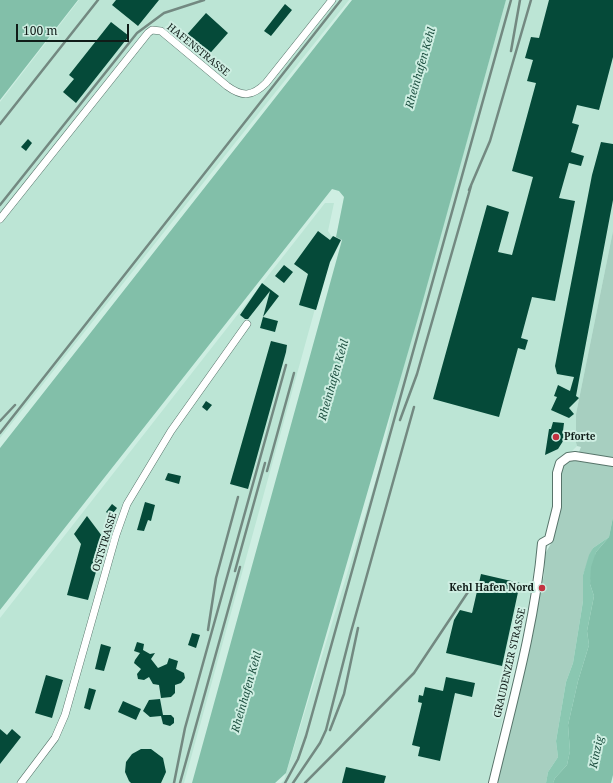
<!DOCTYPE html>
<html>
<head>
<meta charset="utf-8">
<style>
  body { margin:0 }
  #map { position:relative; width:613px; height:783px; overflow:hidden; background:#ceeee2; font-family:"Noto Serif",serif }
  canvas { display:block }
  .scale { position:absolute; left:16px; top:24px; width:113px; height:18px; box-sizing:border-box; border:2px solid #101c18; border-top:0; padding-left:5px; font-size:12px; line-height:14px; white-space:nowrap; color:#101c18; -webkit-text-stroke:3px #ceeee2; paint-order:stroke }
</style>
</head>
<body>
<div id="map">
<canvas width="613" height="783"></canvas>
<div class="scale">100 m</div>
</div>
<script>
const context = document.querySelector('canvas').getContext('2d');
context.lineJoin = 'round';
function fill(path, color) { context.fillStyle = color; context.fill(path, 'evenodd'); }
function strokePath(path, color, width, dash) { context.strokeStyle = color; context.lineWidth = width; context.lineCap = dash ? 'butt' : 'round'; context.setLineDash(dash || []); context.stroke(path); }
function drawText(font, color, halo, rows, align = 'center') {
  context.font = font + ' "Noto Serif",serif'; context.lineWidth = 4; context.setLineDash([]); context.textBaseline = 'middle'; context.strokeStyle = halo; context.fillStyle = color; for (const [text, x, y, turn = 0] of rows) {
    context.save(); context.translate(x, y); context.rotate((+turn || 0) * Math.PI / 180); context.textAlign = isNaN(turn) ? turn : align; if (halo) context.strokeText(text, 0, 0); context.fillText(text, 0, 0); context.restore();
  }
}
fill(new Path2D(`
  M79 0H349L0 438V102Z
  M506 0H613V231L576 414V430L573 432 577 446 572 451 562 456 557 462 555 496 549 533 538 542 528 607 488 783H281L284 780 380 466 395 397Z
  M325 203H334L328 231 334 240 184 783H0V618Z`), '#bce5d5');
fill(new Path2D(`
  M613 231V517L609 537 593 548 583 575V601L573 663 566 682 556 741 558 757 548 772 546 783H497L539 599 544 575 545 554 553 540 559 514 561 499 560 475 563 465 569 460 591 463 592 454 579 452 581 447 577 446 573 432 576 430V414Z`), '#a7cfc0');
fill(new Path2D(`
  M609 537 596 552 590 584 594 596 587 631 589 645 578 681 568 725 570 751 567 765 555 778 553 783H546L548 772 558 757 556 741 566 682 573 663 583 601V575L589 555 593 548Z`), '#8ac7b1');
fill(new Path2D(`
  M0 0H78L0 100Z
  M352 0H506L420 311 286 773 275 783H192L342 240 336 237 344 197 339 191 332 189 0 610V448Z
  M613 517V775L611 783H553L555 778 567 765 570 751 568 725 578 681 589 645 587 631 594 596 590 584 591 567 596 552 609 537Z`), '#82bfa9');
fill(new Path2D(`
  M116 0H159L138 26 112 5Z
  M549 0H613V57L599 110 577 105 572 123 579 125 571 152 584 156 581 166 569 163 559 198 575 201 555 301 532 297 521 338 528 340 525 350 518 348 499 417 433 399 487 205 509 212 498 252 512 255 533 177 512 171 536 83 527 81 533 60 525 58 531 37 539 38Z
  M285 4 292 10 271 36 264 31Z
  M206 13 228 33 205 59 183 39Z
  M111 22 129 36 76 103 63 92 74 79 69 75Z
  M28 139 32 143 26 151 21 147Z
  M601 142 613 144V200L579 380 576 396 579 398 569 408 574 414 569 418 551 410 557 397 554 396 558 385 570 391 574 377 557 374 555 366 592 175Z
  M318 231 330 240 333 236 341 240 330 262 316 310 299 305 308 274 294 264Z
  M284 265 293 272 284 283 275 276Z
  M262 283 279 296 263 317 270 291 248 319H245L240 315Z
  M263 317 278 321 275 332 260 328Z
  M271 341 287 345 286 352 248 489 230 484Z
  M206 401 212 405 207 411 202 407Z
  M553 422 564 423 563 431H565V438L558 449 545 455 549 429H551Z
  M168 473 181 476 179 484 165 480Z
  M145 502 155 505 151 521 148 520 144 531 137 530Z
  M112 504 117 508 111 516 106 512Z
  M87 516 105 540 88 600 67 595 81 544 74 534Z
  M481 574 520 583 502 666 446 653 454 620 460 610 472 613Z
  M192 633 200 635 196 648 188 645Z
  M137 642 144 644 143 650 150 654 155 653 151 659 158 668 167 664 169 658 178 661 176 669 184 673 185 678 181 683 175 685V693L171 697 161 698 159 685 153 684 149 677 144 680 138 679 137 674 141 669 134 663 135 660 140 653 134 651Z
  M101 644 111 647 104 671 95 669Z
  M46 675 63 680 52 718 35 713Z
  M446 677 475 683 472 697 455 693 440 761 418 756 420 747 412 745 422 703 418 702 419 695 423 696 425 687 443 691Z
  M89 688 96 690 90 710 84 708Z
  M160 699 163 715H171L174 718V723L170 726 163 724 161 716 150 717 143 711 149 700Z
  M123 701 141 709 136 720 118 712Z
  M0 729 7 735 12 729 21 737 0 764Z
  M141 749H151L163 758 166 772 161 783H131L129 781 125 772 126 762 132 754Z
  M346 767 386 776 384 783H342Z`), '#054a39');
const minor = new Path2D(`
  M0 219 148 33 152 30 161 31 227 86C242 97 252 97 266 83L332 0
  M21 783 55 738 65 715 116 535 127 504 171 431 247 324`);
const tertiary = new Path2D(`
  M493 783C512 704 535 624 542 543L549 539 557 507V473L560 463 568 457 575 456 613 462`);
strokePath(minor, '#57746a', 8);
strokePath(tertiary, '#57746a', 10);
strokePath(minor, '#fff', 7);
strokePath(tertiary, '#fff', 8);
strokePath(new Path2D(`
  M511 51 520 0
  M0 124 98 0
  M469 190 490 141 531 0
  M0 205 137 33 164 13 204 0
  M400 420 417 374 471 186
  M0 421 15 405
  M0 433 341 0
  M267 471 294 373
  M235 571 265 463
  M208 630 216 578 238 497
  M330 730 344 694 358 628
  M174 783 185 728 286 365
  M180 783 240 567
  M285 783 298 759 306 736 511 0
  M293 783 320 743 326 730 351 632 414 407
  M305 783 414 673 468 592`), '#738981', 2.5);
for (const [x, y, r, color] of [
  [556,437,4,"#c33241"],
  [542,588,4,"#c33241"]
]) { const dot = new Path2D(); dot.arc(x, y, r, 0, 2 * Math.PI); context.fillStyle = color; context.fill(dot); strokePath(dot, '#ceeee2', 1.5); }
drawText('10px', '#101c18', '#ceeee2', [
  ["HAFENSTRASSE",198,50,39],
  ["OSTSTRASSE",105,542,-73],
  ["GRAUDENZER STRASSE",510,663,-77]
]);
drawText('bold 10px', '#101c18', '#ceeee2', [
  ["Pforte",564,437],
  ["Kehl Hafen Nord",534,588,"right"]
], 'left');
drawText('italic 11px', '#1f5142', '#ceeee2', [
  ["Rheinhafen Kehl",421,68,-74],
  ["Rheinhafen Kehl",334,380,-74],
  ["Rheinhafen Kehl",247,692,-74],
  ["Kinzig",597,752,-78]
]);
</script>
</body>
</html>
